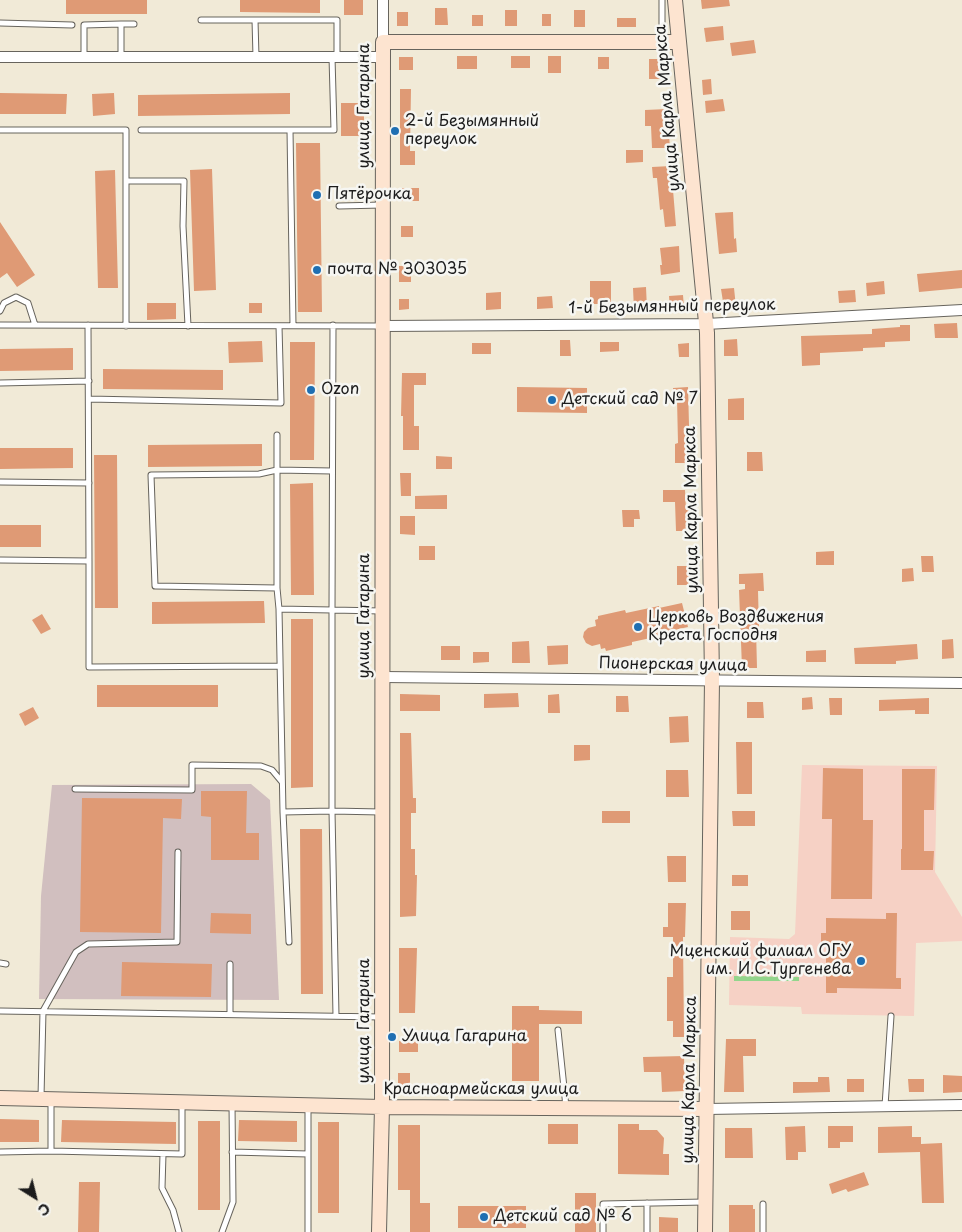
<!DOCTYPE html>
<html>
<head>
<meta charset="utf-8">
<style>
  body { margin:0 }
  #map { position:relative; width:962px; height:1232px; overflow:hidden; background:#f1ead7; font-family:"Playpen Sans",sans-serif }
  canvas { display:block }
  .north { position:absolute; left:10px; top:1172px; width:50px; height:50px; -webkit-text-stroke:4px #f6f6f2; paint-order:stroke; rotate:144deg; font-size:14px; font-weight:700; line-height:20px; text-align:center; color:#1c1c1c }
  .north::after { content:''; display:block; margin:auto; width:18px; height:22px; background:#1c1c1c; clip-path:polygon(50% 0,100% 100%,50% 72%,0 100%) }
</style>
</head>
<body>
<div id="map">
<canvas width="962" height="1232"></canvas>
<div class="north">С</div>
</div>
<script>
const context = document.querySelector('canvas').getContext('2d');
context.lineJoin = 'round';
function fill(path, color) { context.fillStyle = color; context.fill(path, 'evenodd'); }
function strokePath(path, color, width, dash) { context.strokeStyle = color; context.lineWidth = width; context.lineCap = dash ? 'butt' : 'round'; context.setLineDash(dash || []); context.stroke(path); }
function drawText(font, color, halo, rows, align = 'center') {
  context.font = font + ' "Playpen Sans",sans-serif'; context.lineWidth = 5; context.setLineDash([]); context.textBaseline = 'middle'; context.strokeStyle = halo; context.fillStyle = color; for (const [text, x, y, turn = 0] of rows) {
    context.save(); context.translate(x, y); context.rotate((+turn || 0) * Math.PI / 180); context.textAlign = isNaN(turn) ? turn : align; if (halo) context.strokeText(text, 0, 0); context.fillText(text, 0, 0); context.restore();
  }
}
fill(new Path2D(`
  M802 765 937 766 935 872 962 917V941L916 943 914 1016 802 1014 801 1007 729 1005 730 937 789 939 795 934Z`), '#f6d1c5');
fill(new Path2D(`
  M251 784 270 800 279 1000 39 999 41 896 52 785Z`), '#d1bfbf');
fill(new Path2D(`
  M734 976 799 977V981H734Z`), '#93d58c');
fill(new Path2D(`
  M66 0H147V14H66Z
  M240 0H320V13L240 12Z
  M344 0H363V15H344Z
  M701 0H729L730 6 702 9Z
  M435 8H447L448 25H435Z
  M505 10H517V26H505Z
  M574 10H585V27H574Z
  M397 12H408V26H397Z
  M542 14H551V26H542Z
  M472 15H483V26H472Z
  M617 18H636V27H617Z
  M723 26 724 40 706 42 704 28Z
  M754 40 756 53 732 56 730 43Z
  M457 56H477V69H457Z
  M511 56H530V68H511Z
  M548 56H561V73H548Z
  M399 57H413V70H399Z
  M598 57H609V69H598Z
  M649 59H660V79H649Z
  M711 79 712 94 703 95 702 80Z
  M400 89H411L410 151H415V165H400Z
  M0 93 67 94 66 114H0Z
  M114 93 115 114 93 116 92 94Z
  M290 93V114L138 116V95Z
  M723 99 725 111 706 113 705 101Z
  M341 103H364V136H341Z
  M667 109 670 148H652L651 126H645V110Z
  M296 143H320L322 312H298Z
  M626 150H643V162L626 163Z
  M671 166 676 226 665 227 663 209 660 210 657 178H653L652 167Z
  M212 169 216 290 194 291 190 170Z
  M115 170 118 288H98L95 171Z
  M400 188H419V201H400Z
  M733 212 734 239 736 238 737 252 719 254 715 213Z
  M0 222 35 275 17 287 7 273 0 278Z
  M401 226H413V237H401Z
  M679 246 680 272 661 275 660 265H662L660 248Z
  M399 266H411V282H399Z
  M962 270V288L919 292 917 274Z
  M590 281H611V304H590Z
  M884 281 885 294 867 296 866 283Z
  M646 287 647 309 634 310 633 288Z
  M734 288 736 307 724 308 721 289Z
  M855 290 856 302 839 303 838 291Z
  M501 292V309L486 310V293Z
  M683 295 684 308 670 309 669 296Z
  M552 296 553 308 537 309V297Z
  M399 299H409V309L399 310Z
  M147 303H176V319L147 320Z
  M249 303H262V313H249Z
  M957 323 958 338H935L934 324Z
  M900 325H910V341L885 342V347L863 348V351L820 353V365L802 366 801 336 872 334V329L900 327Z
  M737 339 738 356H724V340Z
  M560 340H570L571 356H560Z
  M262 341 263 362 229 363 228 342Z
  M290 342H315L314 460H290Z
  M600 342H619V351L600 352Z
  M472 343H491V354H472Z
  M689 343V357H679L678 344Z
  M73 348V370L0 371V349Z
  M103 369 223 370V390L103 389Z
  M402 373H426V385H414V426H419V450H403V416H401Z
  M517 387 587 388V413L517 412Z
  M688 387 690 463H675V444L678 443 677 399 673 400V388Z
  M744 398V420H728V399Z
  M262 444V466L148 467V445Z
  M0 448H73V468L0 469Z
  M747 452H762L763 471H747Z
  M94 455H117L118 608H95Z
  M436 456 452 457V469H436Z
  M400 473H411V496H401Z
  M313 483 314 595H291L290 484Z
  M663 490H685L686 510H689V531H676L675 502H663Z
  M447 495V509H415V496Z
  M622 510H639L640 519H634V527H623Z
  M400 516H415V535L400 534Z
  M0 525H41V547H0Z
  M419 546H435V560H419Z
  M834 551V565H816V552Z
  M921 556H933L934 572H922Z
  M677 566H689L690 585H677Z
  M913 568 914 581 902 582V569Z
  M763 573 764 591H758L759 629H756L757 668H742L739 590 745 589V584H739V574Z
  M264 601 265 623 152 624V602Z
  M682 603 688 627 665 632V635L632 642V645L606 651 605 648 601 649 600 644 592 646 586 643 583 637 584 632 588 628 596 626 595 620 598 619V616L625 610 626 613 659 606V608Z
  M42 614 51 629 41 634 32 620Z
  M291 619H313V787L291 788Z
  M953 639 954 658 942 659V640Z
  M529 641 530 663H512V642Z
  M917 644 918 659 896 661V664H855L854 648Z
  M568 645V664L548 665 547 646Z
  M441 646H460V660H441Z
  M826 650V662H806V651Z
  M473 652H489V662L473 663Z
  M97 685H218V707H97Z
  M518 693 519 707 484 708V694Z
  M400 694 440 695V711H400Z
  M559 694 560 713H548V695Z
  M616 696H628L629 712H616Z
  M812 697 813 709 802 710V698Z
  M829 698H842V715H830Z
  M929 698V714H915V710L879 711V700Z
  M747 702H763L764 718H747Z
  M33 707 39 718 25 726 19 714Z
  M688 716 689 742 670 743 669 717Z
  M400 733H411L413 798H416V813H411V849H415V875H417L416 916 400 917Z
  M736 742H752V794H737Z
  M574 745H590V760L574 761Z
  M823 768 863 769V820H873L872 899H831L832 819H822Z
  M902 769H935L934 810H924V851H934L933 870H901V849H902Z
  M666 770H688L689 797H666Z
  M201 791H247L246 833H259V860H211V817L201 816Z
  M82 798 182 799 181 819 163 818 161 933 80 932Z
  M602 811H630V823H602Z
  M732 811H755V826H733Z
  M300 829H322L323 994H301Z
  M667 856H686V882H668Z
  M732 875H748V886H732Z
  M668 903H686L685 937H683L684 1037H673V1021H667V977H673V937H663V927H668Z
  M731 911H750V930H731Z
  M211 913 251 914V934L210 933Z
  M886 913H897L896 978H901V989L837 988V993H826V944H821V933H826V918L886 919Z
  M399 948H417L415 1013H399Z
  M122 962 212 964 211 997 121 996Z
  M512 1006H539V1010L582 1011V1024H539V1081H512Z
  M726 1039H756V1056H743L744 1092H724Z
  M399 1041H418V1052H399Z
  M684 1056 685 1091 662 1092 661 1072H644L643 1057Z
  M398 1073H410V1090H398Z
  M943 1075 962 1076V1092L943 1093Z
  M818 1077H829L830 1092 793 1093V1082H818Z
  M847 1079H864V1092H847Z
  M908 1079H924V1092H909Z
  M0 1119 39 1120V1142H0Z
  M62 1120 176 1122V1144L61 1142Z
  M239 1120 297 1121V1142L238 1141Z
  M198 1121H220V1210H198Z
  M318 1122H339V1213H318Z
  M548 1124H578V1144H548Z
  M618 1124H639V1130H657L664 1138 663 1154H669V1175L618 1174Z
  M398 1125H420V1203H430V1232H410V1190H398Z
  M805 1126 806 1152H798V1160H786L785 1127Z
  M828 1126H853V1142H840V1148H828Z
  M912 1126V1137H921V1144L942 1143 944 1203H922L920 1152 878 1153V1127Z
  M725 1128H752L753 1158H725Z
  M864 1172 869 1185 848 1192 846 1189 832 1194 829 1184Z
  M79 1182H100L99 1232H78Z
  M575 1193H596V1232H575Z
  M729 1205H753V1209H755V1232H729Z
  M458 1206H526V1228H458Z
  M659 1217 678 1218V1232H659Z`), '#df9a75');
const lane = new Path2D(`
  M201 20H337V57
  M255 20 256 57
  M0 23 72 25
  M121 24H134
  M662 42V0
  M84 57V25L121 24V57
  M0 130H126V326
  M141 130H334L332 57
  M290 130 293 326
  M126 181H184L183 226 188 326
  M339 206 382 205
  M0 311 4 303 16 297 28 303 35 325
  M0 325 382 326
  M333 325 332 610 382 611
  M0 383 89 381
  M89 399 281 403 279 326
  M277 435V470L332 471
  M0 482 89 483
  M0 560 89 561 88 325
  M89 561V667L279 666
  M277 588V470L259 474 151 475 155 586 277 588 279 609
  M75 789 192 790V765L261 766 272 770 282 782
  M283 812 279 609 332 610V811L283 812 289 942
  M0 963 6 964
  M0 1011 382 1017
  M230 1014V964
  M336 1016 332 811 381 812
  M558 1030 566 1107
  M41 1097 43 1011 76 952 88 944 177 942 178 852
  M51 1099V1151L182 1154V1104
  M885 1106 891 1016
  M0 1152 51 1151
  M232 1152 308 1154
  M163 1154 162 1188 173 1210 179 1232
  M647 1203V1232
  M222 1232 233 1202 232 1104
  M308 1232V1105
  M603 1232V1204L705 1202
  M763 1232V1204`);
const street = new Path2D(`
  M383 42V0
  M0 57H383
  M383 326 706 324 962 310
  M383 677 962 683
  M706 1109 962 1105`);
const secondary = new Path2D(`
  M675 0 707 333 712 680 705 1232
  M0 1098 382 1107 706 1109
  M379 1232 382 1107 383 42H679`);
strokePath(lane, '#67645d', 7);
strokePath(street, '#67645d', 12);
strokePath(secondary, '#67645d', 16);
strokePath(lane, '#fff', 5);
strokePath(street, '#fff', 10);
strokePath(secondary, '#fde4d0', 14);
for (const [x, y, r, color] of [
  [395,131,5,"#1f6fb2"],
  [317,195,5,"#1f6fb2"],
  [317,270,5,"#1f6fb2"],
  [311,390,5,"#1f6fb2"],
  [552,400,5,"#1f6fb2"],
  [638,627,5,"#1f6fb2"],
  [861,961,5,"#1f6fb2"],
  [392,1037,5,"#1f6fb2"],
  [484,1217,5,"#1f6fb2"]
]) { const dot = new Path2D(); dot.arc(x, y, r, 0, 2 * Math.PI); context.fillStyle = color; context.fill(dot); strokePath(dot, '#f6f6f2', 2); }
drawText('16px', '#1c1c1c', '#f6f6f2', [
  ["улица Гагарина",365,106,-90],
  ["улица Карла Маркса",668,108,-95],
  ["1-й Безымянный переулок",672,307,-1],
  ["улица Карла Маркса",692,510,-91],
  ["улица Гагарина",365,616,-90],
  ["Пионерская улица",673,665,1],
  ["улица Гагарина",365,1021,-90],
  ["улица Карла Маркса",690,1080,-89],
  ["Красноармейская улица",481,1090]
]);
drawText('16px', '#1c1c1c', '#f6f6f2', [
  ["2-й Безымянный",405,122],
  ["переулок",405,140],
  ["Пятёрочка",327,195],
  ["почта № 303035",327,270],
  ["Ozon",321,390],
  ["Детский сад № 7",562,400],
  ["Церковь Воздвижения",648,618],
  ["Креста Господня",648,636],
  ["Мценский филиал ОГУ",851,952,"right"],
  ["им. И.С.Тургенева",851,970,"right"],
  ["Улица Гагарина",402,1037],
  ["Детский сад № 6",494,1217]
], 'left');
</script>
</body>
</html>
